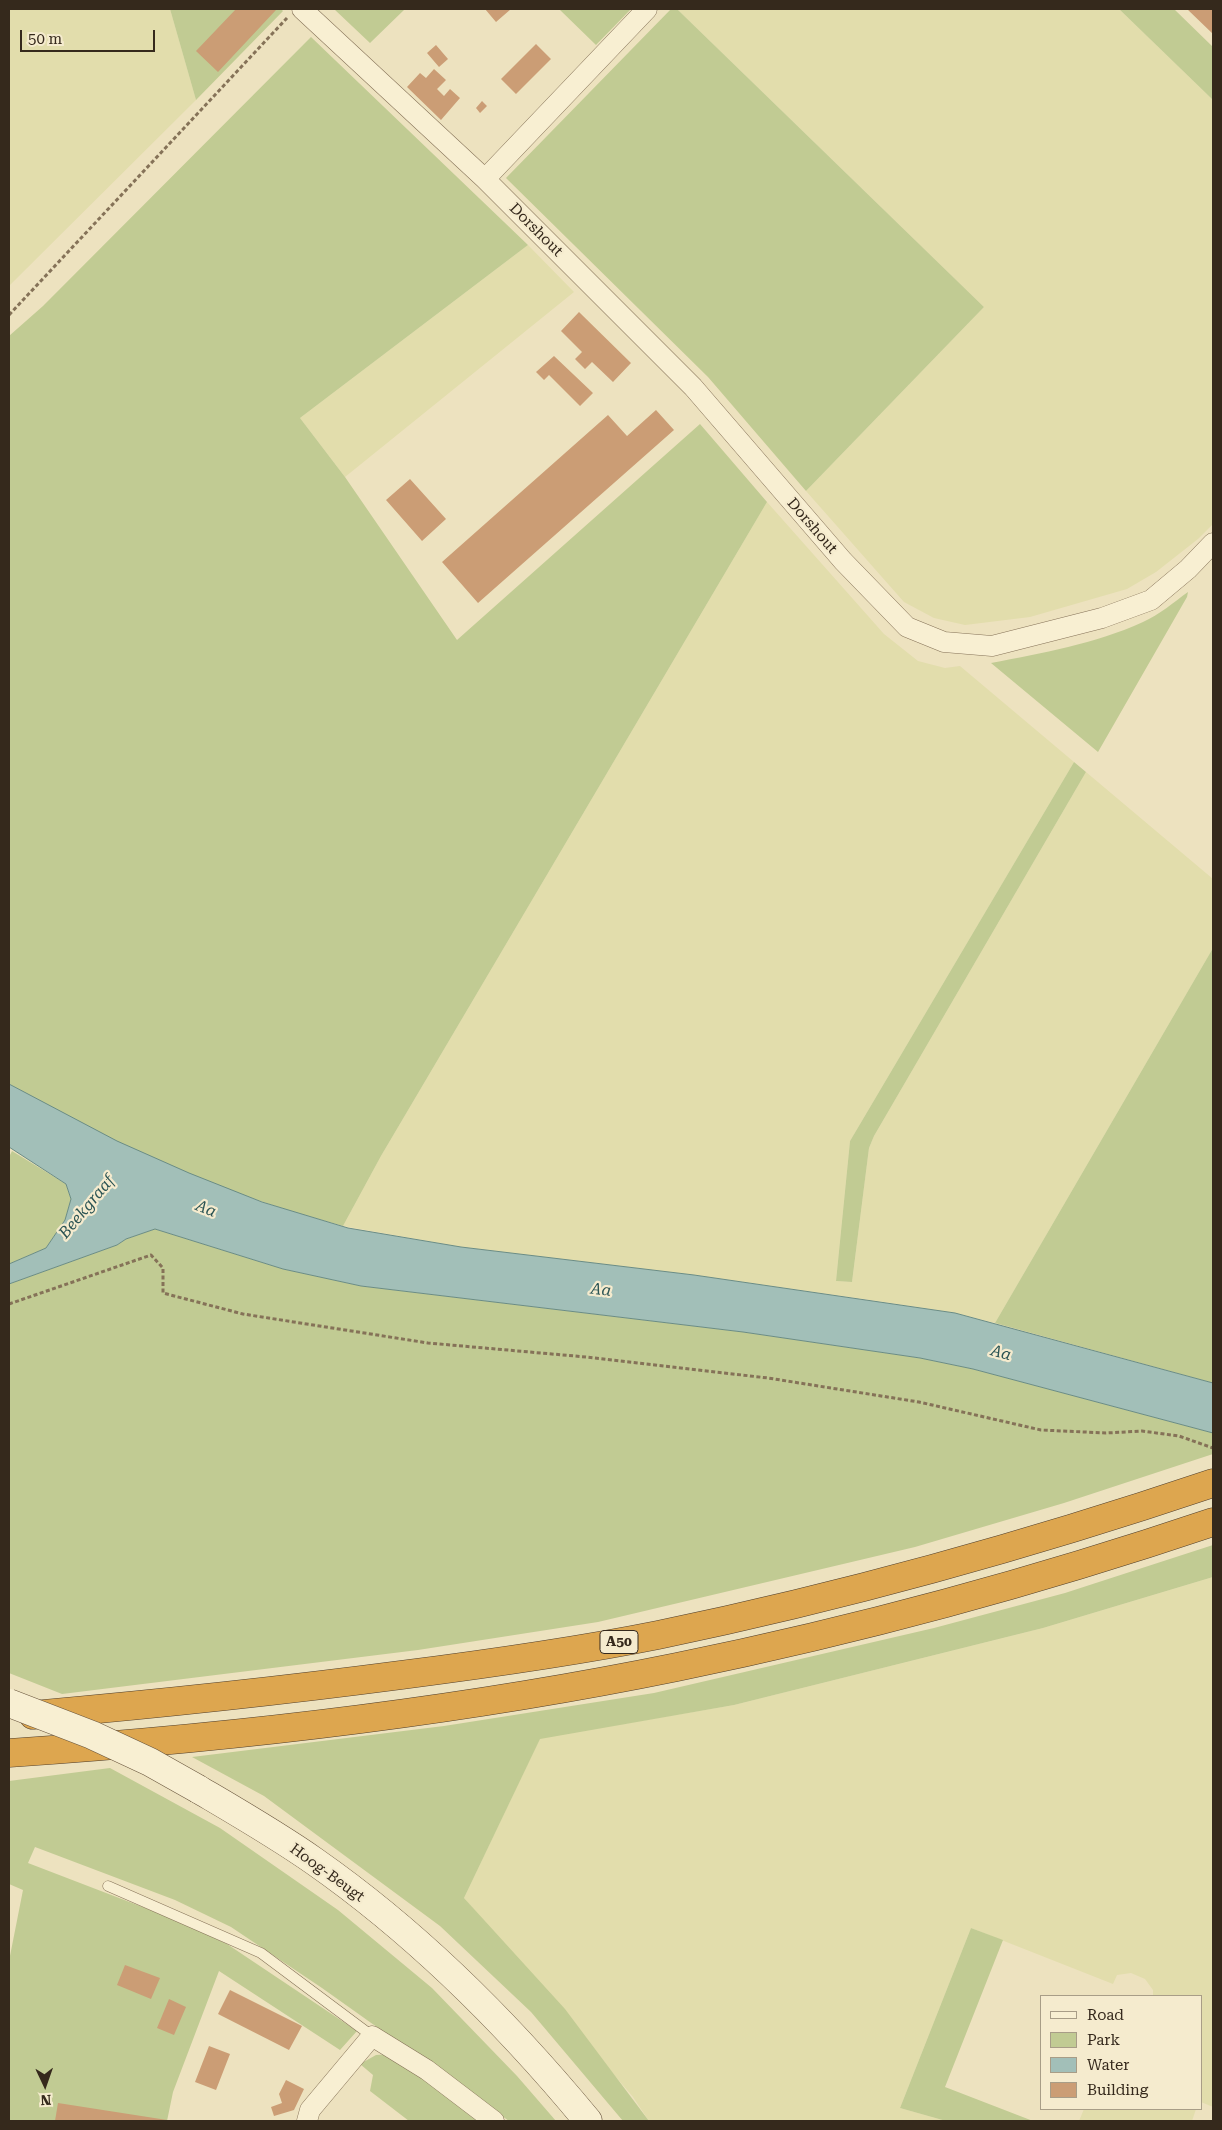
<!DOCTYPE html>
<html>
<head>
<meta charset="utf-8">
<style>
  body { margin:0 }
  #map { position:relative; width:1222px; height:2130px; overflow:hidden; background:#ede2bf; font-family:"Roboto Serif",serif }
  canvas { display:block }
  .frame { position:absolute; inset:0; border:10px solid #35291c; pointer-events:none }
  .legend { position:absolute; left:1040px; top:1995px; width:162px; height:115px; box-sizing:border-box; background:#f5ebce; border:1px solid #a89d87; margin:0; padding:6px 9px; list-style:none; font-size:15px; color:#35291c }
  .legend li { display:flex; align-items:center; gap:10px; height:25px }
  .legend b { width:25px; border:1px solid #a89d87 }
  .north { position:absolute; left:20px; top:2060px; width:50px; height:50px; -webkit-text-stroke:4px #f5ebce; paint-order:stroke; rotate:177deg; font-size:14px; font-weight:700; line-height:20px; text-align:center; color:#35291c }
  .north::after { content:''; display:block; margin:auto; width:18px; height:22px; background:#35291c; clip-path:polygon(50% 0,100% 100%,50% 72%,0 100%) }
  .scale { position:absolute; left:20px; top:30px; width:135px; height:22px; box-sizing:border-box; border:2px solid #35291c; border-top:0; padding-left:6px; font-size:15px; line-height:18px; white-space:nowrap; color:#35291c; -webkit-text-stroke:4px #f5ebce; paint-order:stroke }
</style>
</head>
<body>
<div id="map">
<canvas width="1222" height="2130"></canvas>
<div class="frame"></div>
<ul class="legend">
<li><b style="height:6px;background:#f8efd2"></b>Road</li>
<li><b style="height:14px;background:#c1cb93"></b>Park</li>
<li><b style="height:14px;background:#a2bfb8"></b>Water</li>
<li><b style="height:14px;background:#cb9d75"></b>Building</li>
</ul>
<div class="north">N</div>
<div class="scale">50 m</div>
</div>
<script>
const context = document.querySelector('canvas').getContext('2d');
context.lineJoin = 'round';
function fill(path, color) { context.fillStyle = color; context.fill(path, 'evenodd'); }
function strokePath(path, color, width, dash) { context.strokeStyle = color; context.lineWidth = width; context.lineCap = dash ? 'butt' : 'round'; context.setLineDash(dash || []); context.stroke(path); }
function drawText(font, color, halo, rows, align = 'center') {
  context.font = font + ' "Roboto Serif",serif'; context.lineWidth = 4.5; context.setLineDash([]); context.textBaseline = 'middle'; context.strokeStyle = halo; context.fillStyle = color; for (const [text, x, y, turn = 0] of rows) {
    context.save(); context.translate(x, y); context.rotate((+turn || 0) * Math.PI / 180); context.textAlign = isNaN(turn) ? turn : align; if (halo) context.strokeText(text, 0, 0); context.fillText(text, 0, 0); context.restore();
  }
}
fill(new Path2D(`
  M9 9H170L196 100 9 286Z
  M677 9H1119L1213 100V524L1198 539 1156 572 1127 589 1030 617 965 625 934 618 904 602 806 491 984 307Z
  M528 245 574 292 345 477 300 418Z
  M767 502 884 634 918 661 945 668 960 666 1074 762 850 1141 836 1281 852 1282 869 1148 874 1136 1086 772 1213 879V948L995 1323 955 1313 891 1303 694 1275 461 1247 343 1226 381 1156Z
  M1213 1577V2107L1201 2102V1996H1153V1990L1145 1979 1131 1973 1117 1975 1113 1984 971 1928 900 2108 946 2121H649L633 2097 464 1898 540 1738 734 1705 1043 1628Z
  M1084 2109H1196L1192 2121H1079Z`), '#e2ddac');
fill(new Path2D(`
  M170 9H281L283 11 196 100Z
  M334 9H405L370 43Z
  M559 9H631L596 45Z
  M671 9H677L984 307 806 491 708 377 506 178Z
  M1119 9H1174L1213 47V100Z
  M311 37 528 245 300 418 345 477 457 640 700 424 767 502 381 1156 343 1226C316 1218 289 1211 263 1202 178 1174 86 1129 9 1084V336L43 306Z
  M1188 592 1187 597 1098 752 991 663C1042 653 1095 644 1143 622 1159 615 1174 602 1188 592Z
  M1074 762 1086 772 874 1136 869 1148 852 1282 836 1281 850 1141Z
  M1213 948V1383L995 1323Z
  M12 1151 66 1184 71 1199 65 1220 46 1248 9 1264V1157Z
  M155 1229 283 1269 361 1286 743 1332 920 1358 973 1369 1213 1433V1454L1064 1503 915 1547 598 1622 418 1650 62 1694 9 1673V1284L117 1245 126 1239Z
  M1213 1545V1577L1043 1628 734 1705 540 1739 464 1898 565 2009 649 2121H623L531 2012 440 1926 264 1796 192 1757 444 1726 654 1693 934 1628 1065 1593Z
  M110 1768 220 1828 338 1910 432 1988 517 2076 556 2121H509L322 1988 231 1927 175 1900 35 1847 28 1863 179 1921 227 1944 357 2031 340 2050 219 1971 173 2092 167 2121H9V1961L23 1890 9 1884V1781Z
  M971 1928 1003 1940 945 2087 1033 2121H946L900 2108Z
  M391 2054 482 2121H409L370 2091 373 2075 360 2064 376 2055Z`), '#c1cb93');
const water = new Path2D(`
  M9 1084 117 1141 189 1173 262 1202 348 1228 461 1247 694 1275 955 1313 1213 1383V1433L973 1369 920 1358 743 1332 361 1286 283 1269 155 1229 126 1239 117 1245 9 1284V1264L46 1248 65 1220 71 1199 66 1184 9 1147Z`);
fill(water, '#a2bfb8');
strokePath(water, '#6a8c85', 1);
fill(new Path2D(`
  M236 9 276 10 218 72 196 51Z
  M485 9H511L496 22Z
  M1187 9H1213V34Z
  M536 44 551 59 516 94 501 79Z
  M436 45 448 59 439 67 427 53Z
  M434 69 446 80 437 89 444 96 450 89 460 98 441 120 407 87 420 73 426 78Z
  M482 101 487 106 480 113 476 108Z
  M579 312 631 363 613 382 592 362 585 369 575 359 582 352 561 331Z
  M554 356 593 393 580 406 549 375 544 380 536 372Z
  M656 410 674 430 478 603 442 562 608 415 627 436Z
  M410 479 446 519 422 541 386 500Z
  M125 1965 160 1978 151 1999 117 1985Z
  M230 1990 302 2026 289 2050 218 2014Z
  M169 1999 186 2007 174 2035 157 2028Z
  M209 2046 230 2054 216 2090 195 2082Z
  M286 2080 304 2089 294 2110 274 2116 271 2107 282 2103 279 2094Z
  M58 2103 167 2120V2121H55Z`), '#cb9d75');
const lane = new Path2D(`
  M108 1886 261 1953 372 2036`);
const street = new Path2D(`
  M302 9 485 179 693 387 843 561 907 627 944 642 992 646 1102 618 1151 600 1188 569 1213 543
  M485 179 647 9
  M307 2121 310 2110 372 2036 427 2070 494 2121`);
const secondary = new Path2D(`
  M198 1789C237 1812 277 1835 314 1861 417 1933 508 2024 588 2121`);
const highway = new Path2D(`
  M33 1715C156 1704 279 1691 401 1675 487 1664 573 1652 658 1635 846 1596 1032 1544 1213 1483
  M9 1753C232 1738 457 1712 677 1667 858 1630 1038 1581 1213 1522`);
strokePath(lane, '#857258', 11);
strokePath(street, '#857258', 21);
strokePath(secondary, '#67533b', 29);
strokePath(highway, '#53402c', 29);
strokePath(new Path2D(`
  M9 315 287 18
  M9 1304 151 1255 163 1268V1293L243 1314 428 1343 586 1357 768 1378 919 1402 1041 1430 1106 1433 1142 1431 1179 1436 1213 1448`), '#857258', 3, [4, 2.5]);
strokePath(lane, '#f8efd2', 10);
strokePath(street, '#f8efd2', 20);
strokePath(secondary, '#f8efd2', 28);
strokePath(highway, '#dda64f', 28);
const secondaryBridge = new Path2D(`
  M9 1703 92 1735 150 1762 198 1789`);
strokePath(secondaryBridge, '#67533b', 29, []);
strokePath(secondaryBridge, '#f8efd2', 28);
for (const [x, y, w] of [
  [619,1642,38]
]) { const box = new Path2D(); box.roundRect(x - w / 2, y - 11.5, w, 23, 4); context.fillStyle = '#f5ebce'; context.fill(box); strokePath(box, '#35291c', 1); }
drawText('bold 14px', '#35291c', null, [
  ["A50",619,1642]
]);
drawText('15px', '#35291c', '#f5ebce', [
  ["Dorshout",536,230,45],
  ["Dorshout",812,526,49],
  ["Hoog-Beugt",327,1873,36]
]);
drawText('italic 16px', '#2b5454', '#f5ebce', [
  ["Beekgraaf",87,1207,-50],
  ["Aa",206,1209,22],
  ["Aa",601,1290,7],
  ["Aa",1001,1353,15]
]);
</script>
</body>
</html>
